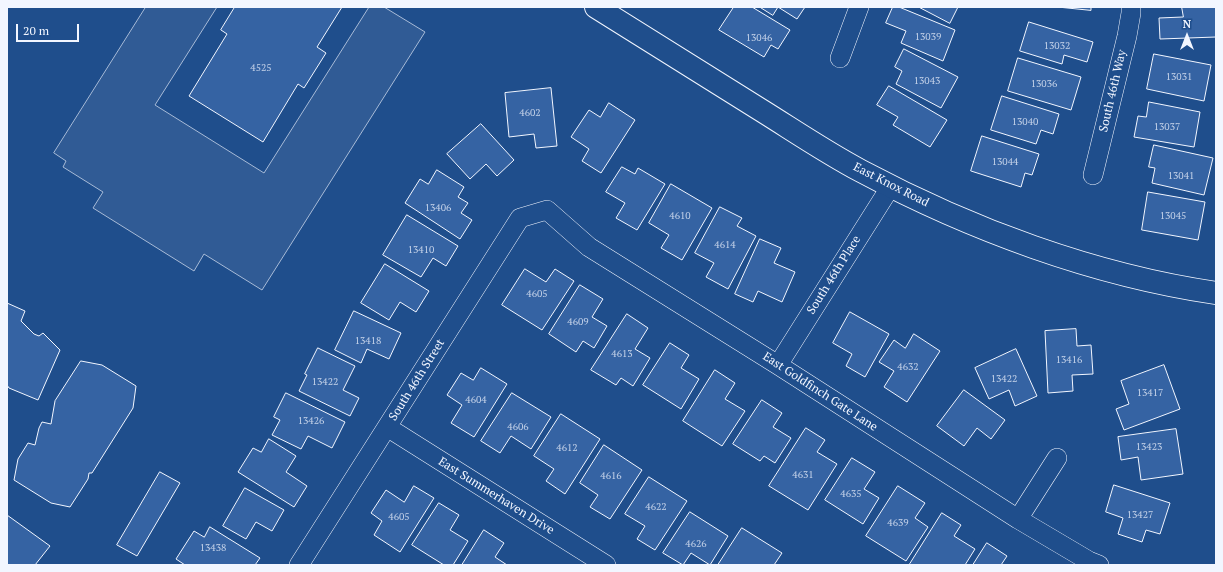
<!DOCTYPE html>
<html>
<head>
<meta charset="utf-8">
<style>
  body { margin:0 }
  #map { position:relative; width:1223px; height:572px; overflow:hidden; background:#1f4e8c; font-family:"PT Serif",serif }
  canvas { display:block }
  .frame { position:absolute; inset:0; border:8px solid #f2f6ff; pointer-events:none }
  .north { position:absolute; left:1167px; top:16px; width:40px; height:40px; -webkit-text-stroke:3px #1f4e8c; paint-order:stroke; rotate:0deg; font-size:11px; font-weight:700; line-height:16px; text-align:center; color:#f2f6ff }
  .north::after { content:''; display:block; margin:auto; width:14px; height:18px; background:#f2f6ff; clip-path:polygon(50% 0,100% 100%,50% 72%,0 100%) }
  .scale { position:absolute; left:16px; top:24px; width:63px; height:18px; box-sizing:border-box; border:2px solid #f2f6ff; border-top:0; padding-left:5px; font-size:12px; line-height:14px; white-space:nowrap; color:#f2f6ff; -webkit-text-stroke:3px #1f4e8c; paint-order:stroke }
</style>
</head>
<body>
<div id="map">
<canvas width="1223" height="572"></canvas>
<div class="frame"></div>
<div class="north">N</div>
<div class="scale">20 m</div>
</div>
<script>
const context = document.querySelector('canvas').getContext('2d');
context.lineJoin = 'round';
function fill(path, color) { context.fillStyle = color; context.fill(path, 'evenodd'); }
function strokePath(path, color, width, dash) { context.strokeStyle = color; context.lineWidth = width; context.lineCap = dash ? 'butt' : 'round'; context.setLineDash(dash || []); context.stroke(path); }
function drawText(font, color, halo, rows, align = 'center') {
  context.font = font + ' "PT Serif",serif'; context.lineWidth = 3; context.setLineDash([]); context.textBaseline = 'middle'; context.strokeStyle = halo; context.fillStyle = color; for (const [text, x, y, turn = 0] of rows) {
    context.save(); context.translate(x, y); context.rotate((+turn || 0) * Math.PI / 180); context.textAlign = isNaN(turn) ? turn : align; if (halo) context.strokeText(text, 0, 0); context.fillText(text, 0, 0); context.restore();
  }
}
const parking = new Path2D(`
  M146 7H217L155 105 264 173 369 7H384L425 32 262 290 204 254 194 271 93 208 103 192 63 167 66 161 54 153Z`);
fill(parking, '#305b95');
strokePath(parking, '#a8bbd7', 1);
const building = new Path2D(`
  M235 7H342L317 47 326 53 304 88 298 84 263 142 189 96 227 34 221 30Z
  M734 7H752L790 30 778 49 771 45 764 57 719 30Z
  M760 7H805L797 19 778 7 773 15Z
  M893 7H899L955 30 943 61 901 43 906 31 886 23Z
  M919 7H958L950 23Z
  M1058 7H1091V10Z
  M1182 7H1216V37L1160 39 1159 18 1183 17Z
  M1029 22 1093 42 1087 62 1064 55 1062 64 1020 51Z
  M904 49 958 77 941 108 896 84 902 71 895 67Z
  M1154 54 1211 65 1204 101 1147 89Z
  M1018 58 1081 77 1071 110 1008 91Z
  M889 86 947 120 930 147 893 125 898 117 877 105Z
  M551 88 557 146 536 148 534 134 509 137 505 93Z
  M1002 96 1059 114 1053 134 1041 130 1036 144 991 130Z
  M1149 102 1200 112 1194 147 1134 137 1138 116 1146 117Z
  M609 103 635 120 601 173 582 161 589 149 571 137 589 110 600 117Z
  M481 124 514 160 497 176 486 164 470 179 447 154Z
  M982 136 1039 154 1032 175 1025 173 1021 187 971 171Z
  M1154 145 1213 158 1204 195 1152 183 1155 168 1149 167Z
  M622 167 635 174 638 168 665 184 637 230 616 218 625 203 606 192Z
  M437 170 464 187 458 197 468 203 461 213 472 220 460 239 405 203 420 179 428 184Z
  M671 184 712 208 682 260 661 248 669 235 649 223Z
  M1148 192 1205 202 1198 240 1142 230Z
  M720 207 742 218 737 226 756 236 728 289 706 277 714 263 695 253Z
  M407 215 458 246 446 266 433 258 421 277 383 255Z
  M760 239 781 248 774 263 795 272 782 302 758 291 753 302 735 294Z
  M385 264 429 291 416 312 400 302 389 320 361 303Z
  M525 269 546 282 555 269 574 281 542 330 502 305Z
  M580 285 603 299 592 317 607 326 594 348 583 341 576 352 549 334Z
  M7 303 25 311 21 321 34 334 39 336 43 333 60 350 38 400 9 388 7 385Z
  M354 311 401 333 389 359 367 349 361 363 335 350Z
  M850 312 889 334 865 377 846 366 852 354 833 343Z
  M627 314 648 328 635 349 650 358 633 386 621 378 616 385 591 370Z
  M1076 329 1077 346 1091 345 1093 374 1072 375 1073 391 1048 393 1045 331Z
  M914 334 940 351 907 402 884 387 894 371 879 362 894 340 905 348Z
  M670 343 689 355 681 368 699 379 681 409 643 385Z
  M318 348 355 366 343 390 359 398 350 416 299 391 307 375 305 374Z
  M1016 349 1037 396 1015 406 1009 390 989 399 975 368Z
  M81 361 102 365 136 386 133 408 92 473H89L88 479 70 507 51 503 14 480 18 459 28 443 35 445 39 428 42 422 51 424 55 401Z
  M1164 365 1180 409 1124 430 1116 409 1129 404 1121 381Z
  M481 368 507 384 474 437 451 423 462 405 447 395 461 373 473 380Z
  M715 370 735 383 725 399 745 411 722 446 683 421Z
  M964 390 1005 420 991 439 977 428 964 446 937 426Z
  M286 393 345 422 332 448 308 436 301 449 272 435 280 420 274 417Z
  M512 393 551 417 531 449 511 436 500 453 481 441Z
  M762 400 782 413 773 427 791 438 775 463 764 456 760 461 733 444Z
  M561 414 600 439 565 494 546 481 554 469 534 456Z
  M806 428 825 440 817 452 837 464 808 510 769 486Z
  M1176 429 1183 474 1141 480 1138 457 1121 460 1118 437Z
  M269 439 296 456 286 472 307 486 294 507 238 472 253 448 261 452Z
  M604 445 642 470 610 519 590 507 598 495 580 483Z
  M852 458 875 472 864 489 879 498 863 524 825 500Z
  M160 472 180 483 137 556 117 545Z
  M649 477 687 501 655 550 637 539 645 526 625 514Z
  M1114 485 1170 503 1160 534 1146 530 1142 542 1118 534 1123 518 1106 512Z
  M414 486 434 498 400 552 374 535 382 521 371 513 386 490 404 502Z
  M898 486 925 503 915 518 928 527 906 561 866 536Z
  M245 488 284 510 272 531 256 522 246 539 223 526Z
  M439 503 459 515 450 530 468 541 453 565H444L412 545Z
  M690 512 728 536 710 565 691 553 683 565 663 553Z
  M942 513 961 525 954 536 975 549 965 565H911L910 564Z
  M7 515 50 546 35 565H7Z
  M210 527 260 558 255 565H185L176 559 194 531 204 537Z
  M742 528 782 553 774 565H718Z
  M484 530 504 543 495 557 507 565H462Z
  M987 543 1007 556 1001 565H973Z`);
fill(building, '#3563a3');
strokePath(building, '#f2f6ff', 1);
const street = new Path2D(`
  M840 58 859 7
  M1093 175 1127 36 1131 13V7
  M778 365 891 186
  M387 427 606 565
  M1018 519 1057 458
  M299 565 520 218 547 210 589 247 778 365 1018 519 1089 561 1099 565`);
const secondary = new Path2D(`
  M596 7C652 42 708 77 764 112 796 132 827 153 861 171 970 229 1093 275 1216 293`);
strokePath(street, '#f2f6ff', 20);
strokePath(secondary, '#f2f6ff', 24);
strokePath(street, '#1f4e8c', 19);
strokePath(secondary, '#1f4e8c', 22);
drawText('10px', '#c3d1e8', null, [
  ["13039",928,37],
  ["13046",759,38],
  ["13032",1057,46],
  ["4525",261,68],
  ["13031",1179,77],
  ["13043",927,81],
  ["13036",1044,84],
  ["4602",530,113],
  ["13040",1025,122],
  ["13037",1167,127],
  ["13044",1005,162],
  ["13041",1181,176],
  ["13406",438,208],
  ["4610",680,216],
  ["13045",1173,216],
  ["4614",725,245],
  ["13410",421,250],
  ["4605",537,294],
  ["4609",578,322],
  ["13418",368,341],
  ["4613",622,354],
  ["13416",1069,360],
  ["4632",908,367],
  ["13422",1004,379],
  ["13422",325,382],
  ["13417",1150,393],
  ["4604",476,400],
  ["13426",311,421],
  ["4606",518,427],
  ["13423",1149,447],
  ["4612",567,448],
  ["4631",803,475],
  ["4616",611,476],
  ["4635",851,494],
  ["4622",656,507],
  ["13427",1140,515],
  ["4605",399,517],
  ["4639",898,523],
  ["4626",696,544],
  ["13438",213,548]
]);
drawText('12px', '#f2f6ff', '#1f4e8c', [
  ["South 46th Way",1113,91,-77],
  ["East Knox Road",891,185,27],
  ["South 46th Place",834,275,-58],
  ["South 46th Street",417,380,-58],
  ["East Goldfinch Gate Lane",820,392,33],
  ["East Summerhaven Drive",496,496,32]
]);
</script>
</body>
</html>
